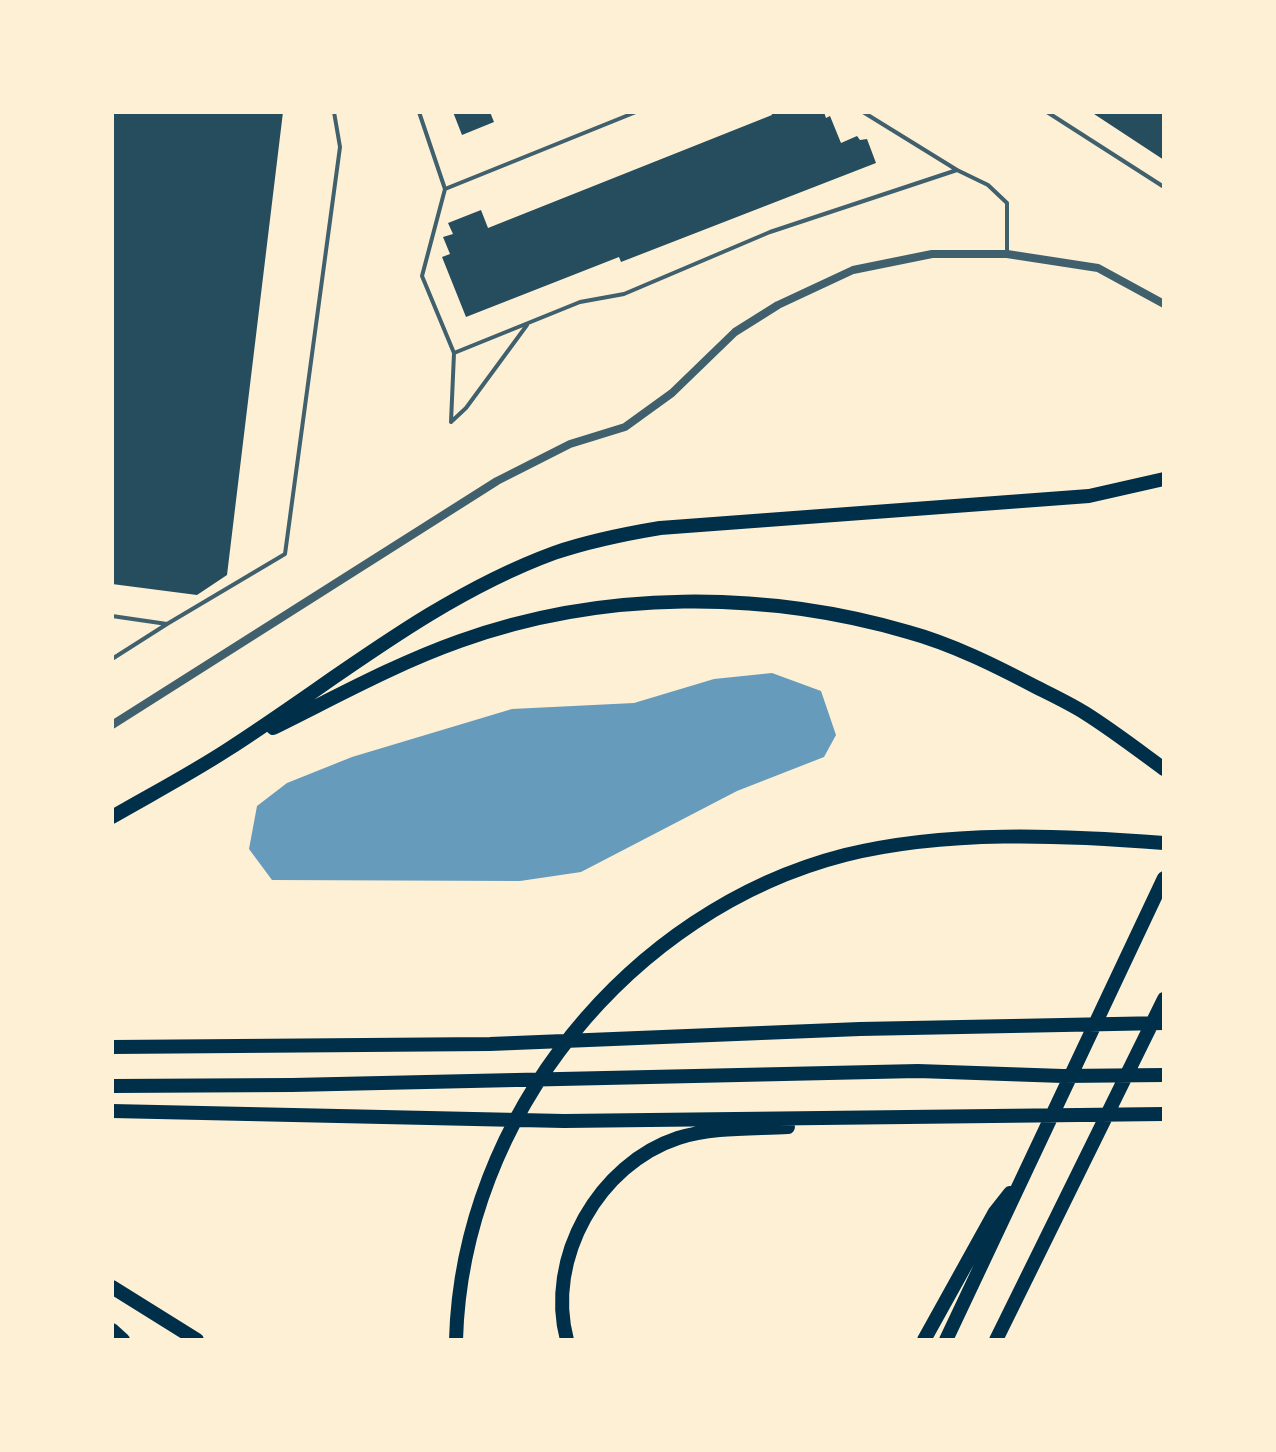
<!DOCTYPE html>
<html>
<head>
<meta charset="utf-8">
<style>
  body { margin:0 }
  #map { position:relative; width:1276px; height:1452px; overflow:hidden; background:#fdf0d5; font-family:Signika,sans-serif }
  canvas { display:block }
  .frame { position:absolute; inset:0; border:114px solid #fdf0d5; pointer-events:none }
</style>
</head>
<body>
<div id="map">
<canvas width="1276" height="1452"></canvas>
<div class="frame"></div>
</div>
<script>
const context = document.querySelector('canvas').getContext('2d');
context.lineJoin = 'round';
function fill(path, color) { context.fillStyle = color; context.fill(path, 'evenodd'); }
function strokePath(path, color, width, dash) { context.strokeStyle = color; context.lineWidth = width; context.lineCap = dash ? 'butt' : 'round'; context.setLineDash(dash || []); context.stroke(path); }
fill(new Path2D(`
  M772 673 821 691 836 735 824 757 737 791 581 872 520 881 272 880 249 849 257 806 287 783 352 757 512 709 634 703 714 679Z`), '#669bbc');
fill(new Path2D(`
  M112 112H283L227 575 197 595 112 584Z
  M453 112H490L494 122 462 135Z
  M771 112H824L826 118 830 116 841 143 857 136 860 140 867 139 876 163 621 262 619 257 466 317 442 257 450 254 443 237 453 234 448 223 481 210 488 228 772 115Z
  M1091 112H1164V160Z`), '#264d5e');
strokePath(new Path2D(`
  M419 112 445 189 636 112
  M863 112 957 170 988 185 1007 203V254
  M1047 112 1164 187
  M445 189 422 276 454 353 580 302 624 294 770 232 957 170
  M454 353 451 422 466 408 527 325
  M112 616 167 624 285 554 340 147 334 112
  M112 659 167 624`), '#3f606c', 4);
strokePath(new Path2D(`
  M112 725 497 481 570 444 625 427 672 393 735 332 778 305 853 270 932 254H1007L1098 268 1164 304`), '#3f606c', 8);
strokePath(new Path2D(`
  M273 728C334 698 395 664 460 641 602 590 764 590 908 632 952 644 996 666 1036 687 1052 695 1069 703 1085 713 1112 730 1138 750 1164 769
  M112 817C150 795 190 774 227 750 333 682 434 597 554 553 589 541 624 534 660 528L1089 496 1164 479
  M112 1047 490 1044 860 1029 1164 1023
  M112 1086 292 1085 918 1071 1063 1076 1164 1075
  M112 1111 564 1121 1164 1114
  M112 1287 197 1340
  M112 1330 123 1340
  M456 1340C462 1117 630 910 845 855 946 830 1061 835 1164 843
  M567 1340C545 1258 599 1164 678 1138 713 1127 752 1129 788 1127
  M924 1340 995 1212 1010 1193
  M946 1340 1164 878
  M996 1340 1164 999`), '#003049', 14);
</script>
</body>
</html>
